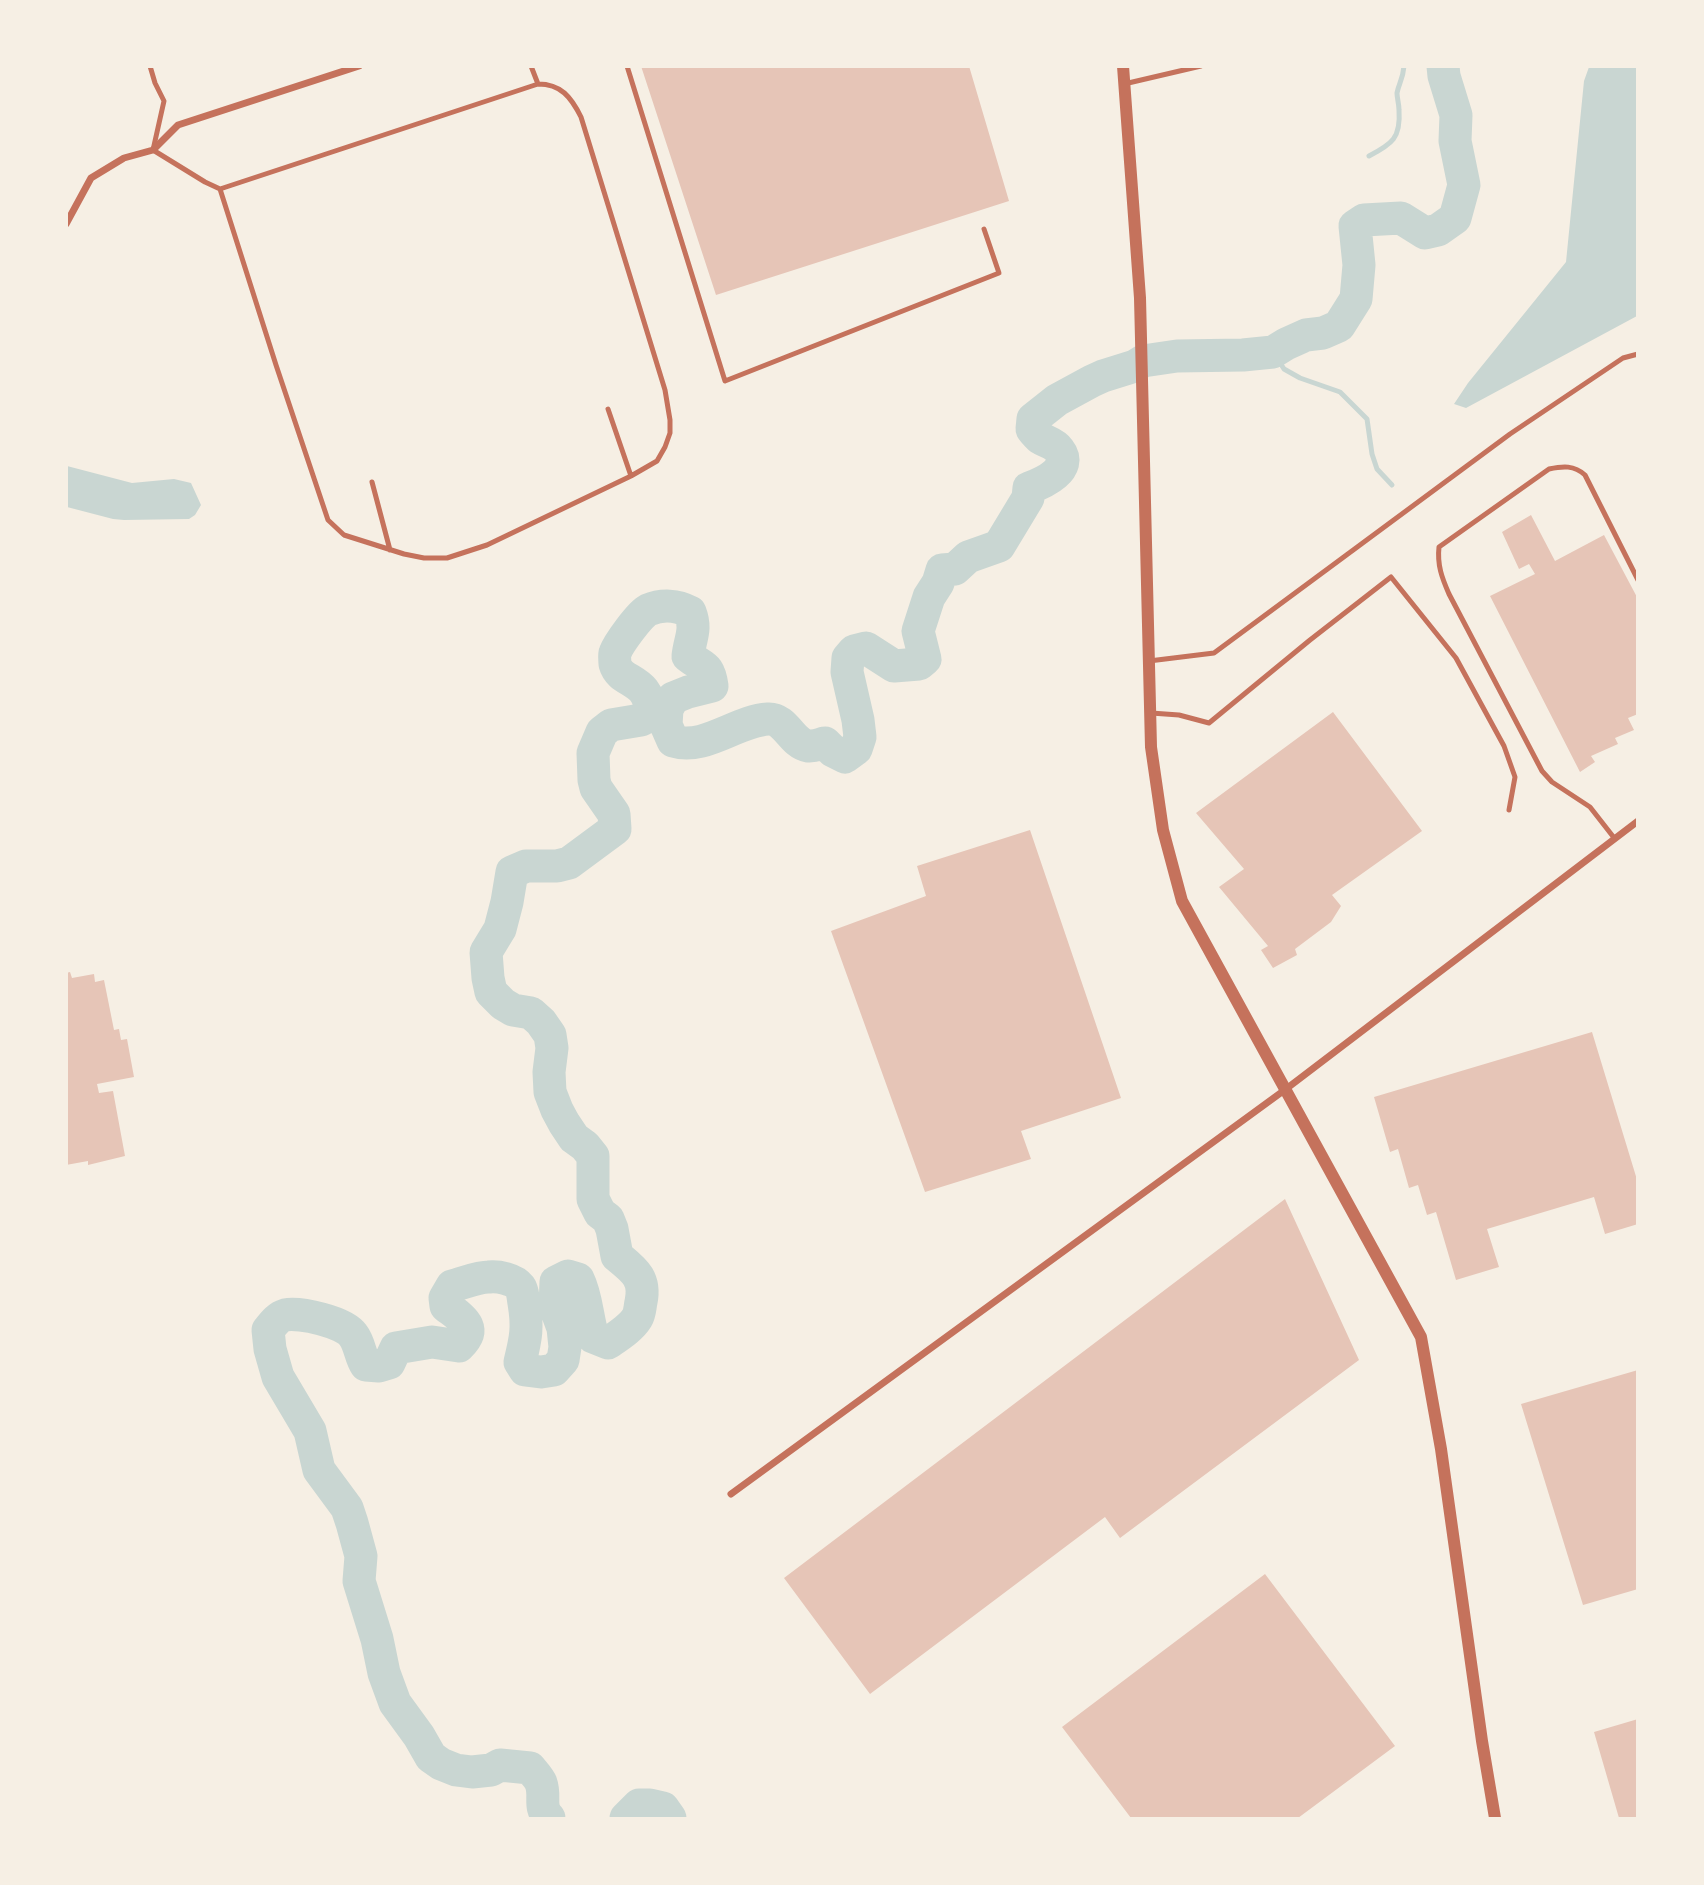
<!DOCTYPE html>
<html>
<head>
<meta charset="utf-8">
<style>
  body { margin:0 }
  #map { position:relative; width:1704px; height:1885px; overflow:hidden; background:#f6efe4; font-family:Jost,sans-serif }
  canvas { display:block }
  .frame { position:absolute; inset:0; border:68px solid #f6efe4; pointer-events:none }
</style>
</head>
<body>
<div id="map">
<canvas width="1704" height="1885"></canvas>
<div class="frame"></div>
</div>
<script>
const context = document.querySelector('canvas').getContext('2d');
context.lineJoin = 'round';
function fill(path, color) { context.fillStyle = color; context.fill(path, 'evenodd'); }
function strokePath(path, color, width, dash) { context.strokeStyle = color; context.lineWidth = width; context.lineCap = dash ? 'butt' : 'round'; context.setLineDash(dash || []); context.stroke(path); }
fill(new Path2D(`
  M1589 67H1637V316L1466 408 1454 404 1468 383 1566 262 1584 81Z
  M67 466 132 483 174 479 191 483 201 505 195 515 189 519 124 520 113 519 67 507Z`), '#c9d6d2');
strokePath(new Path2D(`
  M1369 156C1392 144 1401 138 1399 110 1399 104 1397 98 1397 93 1399 83 1403 79 1404 66
  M1273 352 1284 369 1300 378 1340 392 1367 419 1372 454 1377 469 1392 485`), '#c9d6d2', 5);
strokePath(new Path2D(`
  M549 1818C538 1806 546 1797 541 1783 539 1778 533 1772 530 1768L500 1765 491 1770 472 1772 456 1770 441 1764 431 1757 419 1736 395 1703 384 1673 377 1639 359 1581 361 1556 352 1523 347 1508 319 1470 310 1431 278 1377 270 1349 268 1330C273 1324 278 1317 285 1315 300 1312 344 1322 353 1335 360 1344 360 1356 366 1365L379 1366 389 1363 396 1348 432 1342 459 1346C479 1327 461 1318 446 1306L445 1298 452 1286C464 1283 477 1277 489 1277 498 1276 514 1279 520 1287 523 1291 523 1298 524 1303 528 1327 526 1338 520 1362L525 1370 541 1372 554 1370 563 1360 565 1347 563 1328 555 1306 556 1282 568 1276 578 1279C587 1297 587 1318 593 1337L608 1343C618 1336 631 1328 637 1318 640 1313 640 1306 641 1302 646 1278 634 1270 617 1256L612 1229 608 1219 600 1213 593 1199V1156L585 1146 574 1138 564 1123 557 1110 550 1092 549 1072 552 1048 550 1035 541 1022 531 1013 513 1010 503 1004 491 992 488 978 486 952 500 929 507 902 512 872 526 866H557L569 863 615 829 614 814 596 788 594 780 593 753 602 732 611 725 641 720 651 714C649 676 621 685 615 664 615 662 614 655 615 653 618 644 640 614 648 610 662 604 677 605 690 612 697 630 690 638 688 656 703 668 709 664 712 686L688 692 673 698 667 709 666 725 673 741C705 751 736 721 768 719 786 718 791 743 808 746 813 747 820 744 825 743L833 751 845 757 856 749 860 737 858 720 847 672 848 658 854 651 866 648 894 666 919 664 925 659 918 631 929 597 938 583 942 570 955 569 968 557 999 546 1028 498 1029 488C1043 483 1074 469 1059 450 1054 443 1046 442 1040 438 1038 436 1033 431 1032 429L1033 419 1057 400 1092 381 1103 376 1135 366 1143 361 1177 356 1243 355 1273 352 1286 344 1306 335 1323 333 1339 326 1356 299 1359 265 1355 226 1364 220 1401 218 1425 233 1438 230 1455 218 1464 185 1455 141 1456 115 1444 76 1443 66
  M626 1818 639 1805H650L663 1808 670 1818`), '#c9d6d2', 33);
fill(new Path2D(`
  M641 66H969L1009 201 716 295Z
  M1531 515 1555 561 1604 535 1638 599V714L1628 718 1634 730 1615 738 1618 744 1591 756 1595 762 1580 772 1490 596 1535 574 1529 564 1519 569 1502 532Z
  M1333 712 1422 831 1332 895 1341 906 1331 922 1295 949 1297 955 1273 968 1261 950 1268 946 1219 887 1244 869 1196 813Z
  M1030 830 1121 1098 1021 1131 1031 1159 925 1192 831 931 926 896 917 866Z
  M70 972 72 978 94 974 95 982 104 980 114 1030 119 1029 121 1040 127 1039 134 1077 97 1084 99 1093 113 1091 125 1156 88 1165V1161L66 1165V973Z
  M1592 1032 1638 1183V1224L1605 1234 1594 1197 1487 1229 1499 1267 1456 1280 1436 1212 1427 1215 1418 1185 1409 1188 1398 1149 1390 1152 1374 1097Z
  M1285 1199 1359 1360 1120 1538 1105 1517 870 1694 784 1578Z
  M1638 1370V1589L1583 1605 1521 1404Z
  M1265 1574 1395 1746 1298 1818H1131L1062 1727Z
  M1638 1719V1818H1619L1594 1732Z`), '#e6c5b7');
strokePath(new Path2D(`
  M150 66 155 83 164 101 153 150 205 182 220 189 538 84 531 66
  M627 66 725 381 999 273 984 229
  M1124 84 1201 66
  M220 189 276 365 328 520 344 535 404 554 424 558H447L487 545 631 476 657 461 665 447 670 433V420L665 390 581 117C571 97 561 84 538 84
  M608 409 631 476
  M372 482 390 550
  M1149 661 1214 653 1510 434 1623 358 1638 354
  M1151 713 1179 715 1209 723 1310 640 1391 577 1456 658 1504 746 1515 777 1509 810
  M1615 839 1590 807 1552 782 1542 771 1449 594C1442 578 1437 565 1439 547L1549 469C1563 466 1574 465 1585 475L1638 580`), '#c5725c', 5);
strokePath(new Path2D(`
  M66 224 91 178 124 158 153 150 178 125 359 66
  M731 1494 1286 1089 1638 821`), '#c5725c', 7);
strokePath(new Path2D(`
  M1123 66 1140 298 1151 747 1163 830 1182 901 1421 1337 1441 1449 1482 1741 1495 1818`), '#c5725c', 12);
</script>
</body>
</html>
